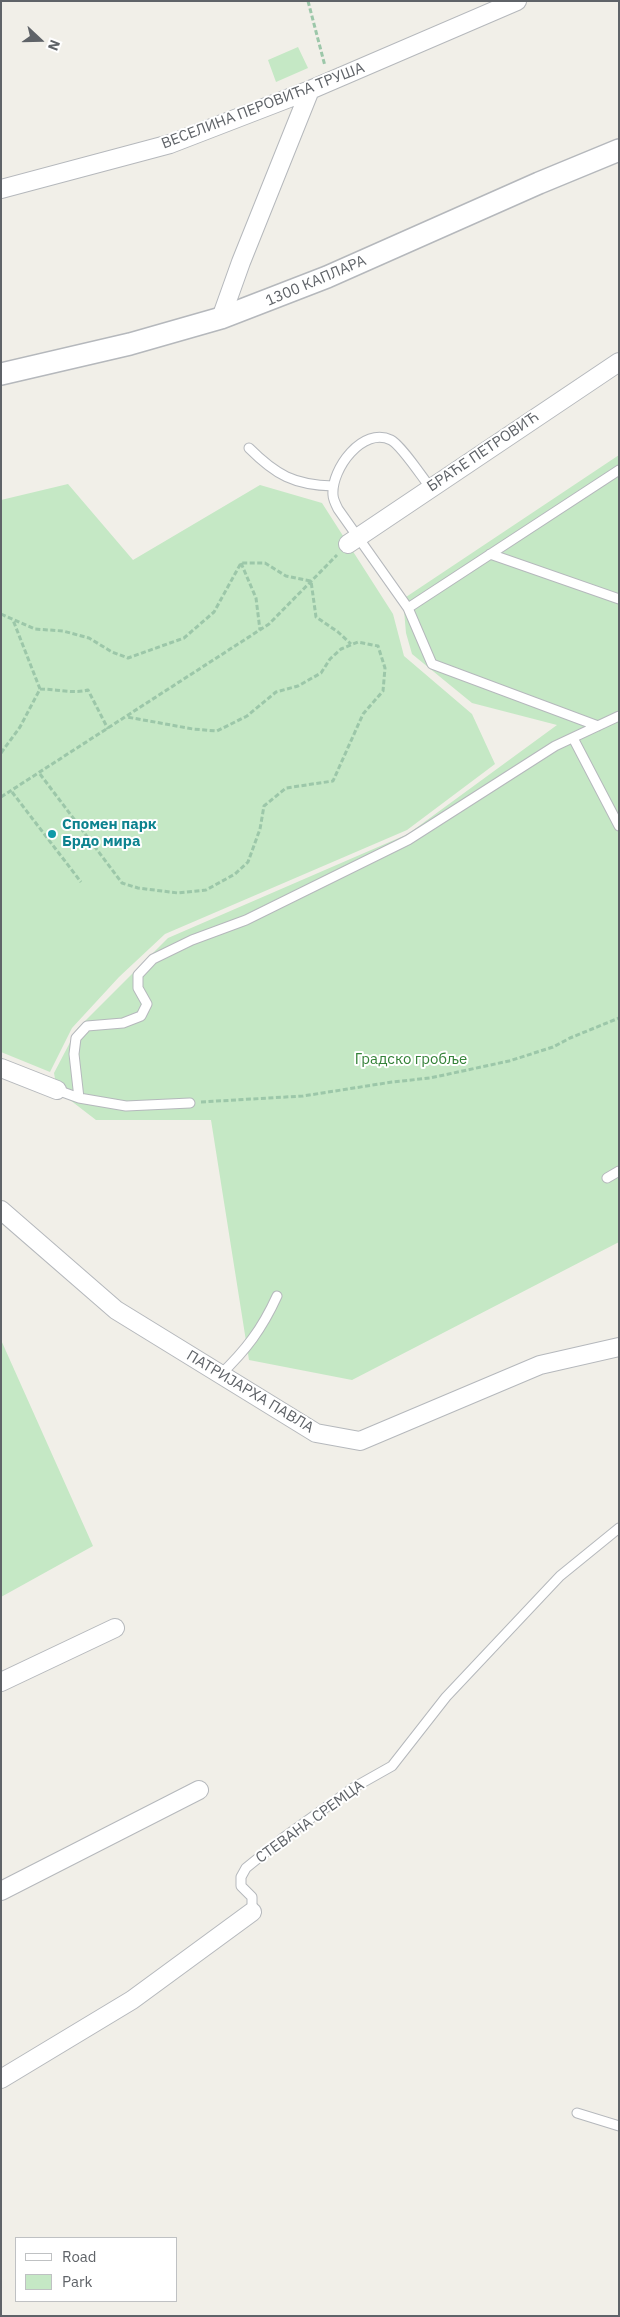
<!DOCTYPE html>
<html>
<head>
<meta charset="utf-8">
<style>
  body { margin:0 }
  #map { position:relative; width:620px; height:2317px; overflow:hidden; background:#f1efe8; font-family:"IBM Plex Sans",sans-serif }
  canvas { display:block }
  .frame { position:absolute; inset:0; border:2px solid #5f6368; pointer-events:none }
  .legend { position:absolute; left:15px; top:2237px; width:162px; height:65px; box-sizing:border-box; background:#fff; border:1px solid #bfc1c3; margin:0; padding:6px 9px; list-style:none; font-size:15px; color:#5f6368 }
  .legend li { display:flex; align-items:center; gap:10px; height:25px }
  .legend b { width:25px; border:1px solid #bfc1c3 }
  .north { position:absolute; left:15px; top:15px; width:50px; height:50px; -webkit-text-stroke:4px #fff; paint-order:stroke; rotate:111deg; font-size:14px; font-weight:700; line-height:20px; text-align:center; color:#5f6368 }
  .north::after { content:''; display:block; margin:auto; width:18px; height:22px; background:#5f6368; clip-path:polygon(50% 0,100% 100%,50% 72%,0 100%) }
</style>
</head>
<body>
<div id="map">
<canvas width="620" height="2317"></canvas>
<div class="frame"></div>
<ul class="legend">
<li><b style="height:6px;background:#fff"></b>Road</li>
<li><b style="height:14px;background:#c5e8c5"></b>Park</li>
</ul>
<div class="north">N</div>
</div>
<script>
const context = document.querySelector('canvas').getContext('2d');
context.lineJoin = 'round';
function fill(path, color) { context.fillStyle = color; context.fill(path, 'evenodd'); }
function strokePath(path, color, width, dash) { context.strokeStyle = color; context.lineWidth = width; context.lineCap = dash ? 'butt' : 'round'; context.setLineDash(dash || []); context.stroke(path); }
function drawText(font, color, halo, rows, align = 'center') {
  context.font = font + ' "IBM Plex Sans",sans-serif'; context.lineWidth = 4; context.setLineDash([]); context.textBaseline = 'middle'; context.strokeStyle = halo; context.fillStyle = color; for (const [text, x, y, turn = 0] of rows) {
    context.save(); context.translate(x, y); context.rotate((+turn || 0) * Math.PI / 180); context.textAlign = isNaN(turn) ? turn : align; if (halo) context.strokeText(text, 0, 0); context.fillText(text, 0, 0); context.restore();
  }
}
fill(new Path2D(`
  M298 47 308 68 276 82 268 60Z
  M619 455V1242L352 1380 249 1360 211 1120H96L57 1090 54 1073 77 1029 168 938 408 834 557 725 472 703 412 654 406 633 403 599Z
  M68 484 133 560 260 485 322 503 393 614 404 656 472 714 495 764 407 830 165 934 119 977 72 1028 50 1072 1 1052V500Z
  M1 1340 93 1546 1 1597Z`), '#c5e8c5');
const service = new Path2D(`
  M249 448C276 475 294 485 333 486
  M430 487C422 477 401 445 391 440 363 426 331 469 333 495 333 499 336 505 338 509L408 608 619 470
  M490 554 619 599
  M408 608 432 664 598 726
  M573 738 619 826
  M57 1090 79 1098 74 1054 76 1038 87 1026 123 1023 141 1016 147 1004 138 988V975L153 959 192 940 246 920 408 840 555 746 619 716
  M79 1098 126 1106 190 1103
  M607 1178 619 1171
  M220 1375C246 1350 262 1329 277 1296
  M252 1912V1897L241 1886V1877L246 1868 283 1838 353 1788 392 1766 446 1697 560 1576 619 1528
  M577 2113 619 2126`);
const minor = new Path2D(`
  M1 189 170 144 310 90 517 1
  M221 318 241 262 310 90
  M348 544 619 362
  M1 1068 57 1090
  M1 1210 116 1310 316 1433 360 1441 540 1365 619 1347
  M1 1682 115 1628
  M1 1891 199 1790
  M1 2079 132 2000 252 1912`);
const tertiary = new Path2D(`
  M1 374 130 344 221 318 327 277 539 183 619 150`);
strokePath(service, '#b5b8bc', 11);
strokePath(minor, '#b5b8bc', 20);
strokePath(tertiary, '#b5b8bc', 24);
strokePath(new Path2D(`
  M308 1 325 66
  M241 563 256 598 260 630
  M1 614 35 629 63 631 89 638 112 652 128 658 184 638 214 612 241 563H265L286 576 311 581 316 617 338 632 351 644
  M40 689C56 689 73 694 88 690L108 729
  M1 753 20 727 40 689 13 620
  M40 774 122 883 138 888 178 893 206 890 235 874 248 862 260 829 264 806 286 788 333 781 363 714 383 691 385 668 378 646 358 642 341 649 330 659 321 673 298 686 276 692 247 716 217 731 193 729 127 717
  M12 792 81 882
  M1 797 269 624 337 555
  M201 1102 303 1096 392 1082 430 1078 509 1061 553 1047 570 1038 619 1018`), '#9cc7a9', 3, [5, 2.5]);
strokePath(service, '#fff', 9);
strokePath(minor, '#fff', 18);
strokePath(tertiary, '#fff', 21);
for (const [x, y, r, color] of [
  [52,834,5,"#0f9aa8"]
]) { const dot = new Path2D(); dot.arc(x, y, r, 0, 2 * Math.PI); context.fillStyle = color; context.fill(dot); strokePath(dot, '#fff', 2); }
drawText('15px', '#5f6368', '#fff', [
  ["ВЕСЕЛИНА ПЕРОВИЋА ТРУША",263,106,-21],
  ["1300 КАПЛАРА",316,281,-23],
  ["БРАЋЕ ПЕТРОВИЋ",483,452,-34],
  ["ПАТРИЈАРХА ПАВЛА",250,1392,31],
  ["СТЕВАНА СРЕМЦА",310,1822,-36]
]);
drawText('bold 15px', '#0d838f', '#fff', [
  ["Спомен парк",62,825],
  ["Брдо мира",62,842]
], 'left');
drawText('15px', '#348238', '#fff', [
  ["Градско гробље",411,1060]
]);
</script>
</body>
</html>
